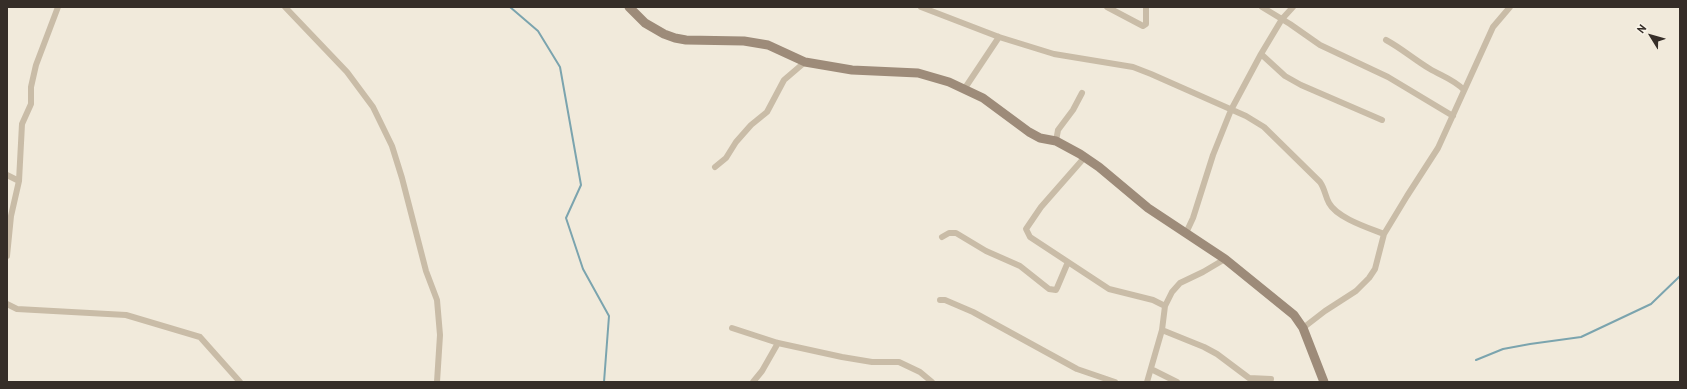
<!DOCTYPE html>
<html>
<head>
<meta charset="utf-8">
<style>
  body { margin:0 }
  #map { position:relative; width:1687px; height:389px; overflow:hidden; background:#f1eadb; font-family:"PT Sans",sans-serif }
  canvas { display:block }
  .frame { position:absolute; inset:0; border:8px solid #362e28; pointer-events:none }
  .north { position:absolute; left:1631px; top:16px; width:40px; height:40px; -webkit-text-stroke:3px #f9f4e8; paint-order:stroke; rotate:307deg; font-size:11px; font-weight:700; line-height:16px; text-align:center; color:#362e28 }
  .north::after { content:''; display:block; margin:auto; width:14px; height:18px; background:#362e28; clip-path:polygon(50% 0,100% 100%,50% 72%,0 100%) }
</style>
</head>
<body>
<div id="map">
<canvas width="1687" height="389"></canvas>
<div class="frame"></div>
<div class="north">N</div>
</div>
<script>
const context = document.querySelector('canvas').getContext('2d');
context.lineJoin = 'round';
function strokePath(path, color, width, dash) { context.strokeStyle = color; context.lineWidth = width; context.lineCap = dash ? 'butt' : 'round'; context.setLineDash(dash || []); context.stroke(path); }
strokePath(new Path2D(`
  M510 7 538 31 560 67 581 185 566 218 583 269 609 316 604 382
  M1476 360 1503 349 1530 344 1581 337 1651 304 1680 276`), '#7ba4ae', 2);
strokePath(new Path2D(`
  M285 7 347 72 373 107 392 146 402 178 426 271 437 300 440 335 437 382
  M921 7 999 37 1054 54 1133 67 1151 74 1246 116 1264 127 1320 182C1325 189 1325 196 1329 203 1337 218 1369 228 1384 234
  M1107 7 1143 26 1146 24V7
  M1262 7 1290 24 1320 45 1388 77 1453 116
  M1386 40C1401 48 1415 60 1430 69 1442 76 1455 80 1464 90
  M1261 54 1285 76 1301 85 1382 120
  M965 88 999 37
  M1056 141 1058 130 1073 110 1082 93
  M1084 158 1041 207 1026 229 1030 237 1109 289 1153 300 1165 306
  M715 167 726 158 736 142 751 125 767 112 784 80 805 62
  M7 175 19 181
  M1186 233 1193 218 1213 155 1231 110 1261 54 1282 19 1293 7
  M942 237 949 233H956L986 251 1020 266 1049 289 1056 290 1057 288 1068 262
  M7 256 11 216 19 181 22 124 31 104V87L36 65 58 7
  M940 300H945L973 312 1077 369 1115 382
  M7 304 17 309 126 315 200 337 240 382
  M732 328 778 343 842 357 872 362H899L920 372 932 382
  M1303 328 1325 311 1356 291 1369 278 1375 269 1384 234 1407 196 1438 148 1493 27 1510 7
  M1162 330 1204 347 1217 354 1249 378 1271 379
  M1151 369 1177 382
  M753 382 762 371 778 343
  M1147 382 1162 330 1165 306 1172 292 1180 283 1203 272 1225 259`), '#c9bca7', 6);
strokePath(new Path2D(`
  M629 7 645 23 664 34 675 38 686 40 744 41 768 45 805 62 852 70 918 73 949 82 983 98 1029 132 1040 138 1056 141 1080 154 1099 167 1148 208 1225 259 1294 315 1303 328 1324 382`), '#9d8b79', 9);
</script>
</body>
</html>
